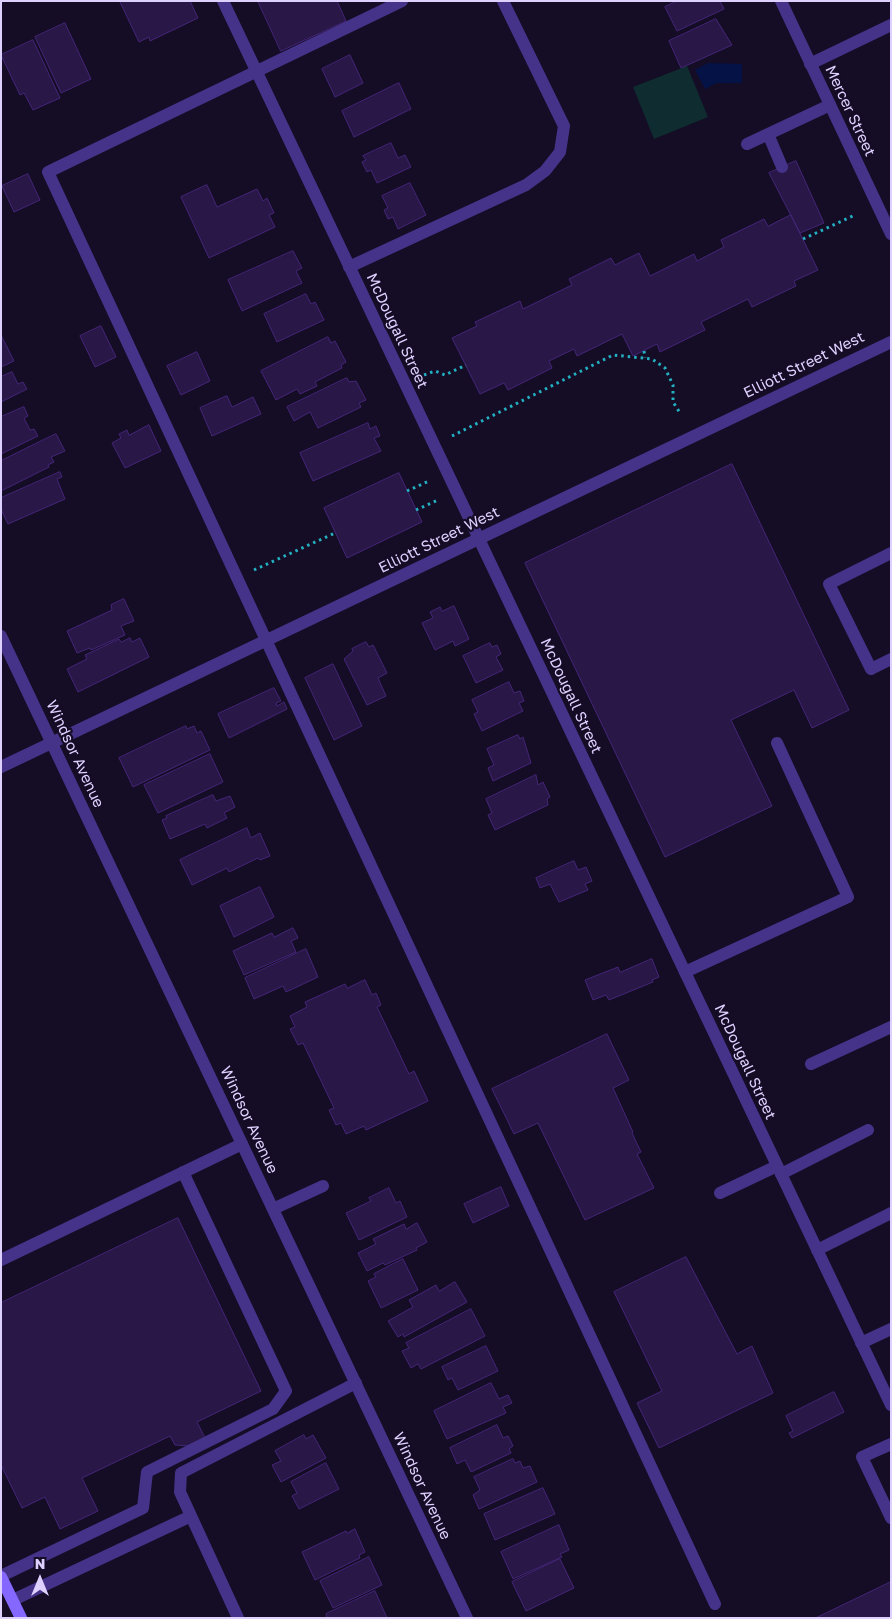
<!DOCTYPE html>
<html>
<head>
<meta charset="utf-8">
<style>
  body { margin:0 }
  #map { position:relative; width:892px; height:1619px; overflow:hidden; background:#150c26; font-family:"Golos Text",sans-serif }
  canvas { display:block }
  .frame { position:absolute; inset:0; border:2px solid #ded1ff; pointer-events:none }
  .north { position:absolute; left:15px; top:1554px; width:50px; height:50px; -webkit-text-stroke:4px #150c26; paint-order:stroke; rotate:0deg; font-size:14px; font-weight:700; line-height:20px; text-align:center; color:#ded1ff }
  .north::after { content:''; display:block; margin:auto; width:18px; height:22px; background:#ded1ff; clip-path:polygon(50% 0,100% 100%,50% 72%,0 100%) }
</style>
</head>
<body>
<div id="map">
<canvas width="892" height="1619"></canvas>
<div class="frame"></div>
<div class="north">N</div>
</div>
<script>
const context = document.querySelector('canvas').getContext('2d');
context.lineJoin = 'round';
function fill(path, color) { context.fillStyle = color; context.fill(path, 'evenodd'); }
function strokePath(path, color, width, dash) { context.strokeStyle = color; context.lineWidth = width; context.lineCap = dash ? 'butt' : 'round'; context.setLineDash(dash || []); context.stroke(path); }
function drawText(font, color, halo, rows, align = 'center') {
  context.font = font + ' "Golos Text",sans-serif'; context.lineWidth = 4.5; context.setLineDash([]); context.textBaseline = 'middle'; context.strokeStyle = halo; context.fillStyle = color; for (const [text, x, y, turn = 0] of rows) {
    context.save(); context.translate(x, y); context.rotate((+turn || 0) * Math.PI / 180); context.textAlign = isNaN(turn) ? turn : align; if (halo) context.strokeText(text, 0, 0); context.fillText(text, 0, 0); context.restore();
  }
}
fill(new Path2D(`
  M687 66 708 117 654 139 633 87Z`), '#0f2c30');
fill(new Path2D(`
  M708 63 742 64V83H717L705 89 695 70Z`), '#051246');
const building = new Path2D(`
  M122 1H190L198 18 150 41 149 37 139 42 120 2Z
  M258 1H337L346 21 281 51Z
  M677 1H720L724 9 677 31 665 7Z
  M716 19 732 45 681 68 669 41Z
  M65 23 91 79 61 93 35 37Z
  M33 40 60 98 33 110 24 93 20 95 1 55Z
  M350 55 363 83 335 97 322 69Z
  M399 83 411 109 354 137 342 111Z
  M391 143 398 158 405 155 411 167 377 183 371 170 367 172 362 162 366 160 363 156Z
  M796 161 824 223 800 233 769 173Z
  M28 174 40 200 14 212 2 186Z
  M410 183 426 215 398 229 393 217 388 219 384 210 388 208 382 196Z
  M207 185 217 207 257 189 263 201 267 198 274 213 269 215 275 227 209 258 181 197Z
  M791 215 818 270 794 281 796 286 752 307 748 299 701 322 705 330 660 352 657 344 633 356 622 334 577 356 574 349 549 361 552 368 508 390 504 383 480 394 452 338 477 326 475 322 520 301 523 309 572 285 569 279 611 258 615 265 639 253 650 276 694 254 697 261 724 247 721 240 764 219 768 226Z
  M293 251 302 268 296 271 302 283 242 311 228 280Z
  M306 294 311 304 315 302 324 320 277 342 264 314Z
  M101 326 116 357 95 367 80 336Z
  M2 337 14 361 1 367V338Z
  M328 337 331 343 335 341 346 362 341 365 342 368 315 382 317 386 300 394 297 389 276 400 261 371Z
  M197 352 210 381 181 395 167 366Z
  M12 372 18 384 23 382 27 389 1 402V377Z
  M347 378 349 382 356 381 366 400 359 403 361 407 318 428 310 412 294 421 287 407Z
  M227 396 232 407 253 397 261 414 212 436 200 408Z
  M24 407 28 416 24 418 30 430 34 429 38 436 1 454V417Z
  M368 423 370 429 376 426 380 436 374 438 381 451 313 481 300 453Z
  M149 425 161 451 125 468 112 443 121 438 119 434 127 430 129 435Z
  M56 434 65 451 51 457 54 462 48 465 49 467 1 491V461Z
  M732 464 849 710 812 728 794 690 731 720 772 806 665 857 525 563Z
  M60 472 62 477 57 479 65 499 8 524 1 509V498Z
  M399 473 422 522 347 558 324 508Z
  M124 599 134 621 121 626 125 635 91 650 90 648 77 653 67 631 112 610 111 605Z
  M454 606 469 639 455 646 453 641 435 650 422 623 433 618 430 612 440 607 442 611Z
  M130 638 132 642 140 638 149 657 78 692 67 669 87 659 85 655 119 639 121 642Z
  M366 642 369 647 373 645 387 673 378 678 386 696 367 705 344 659 353 651 352 649Z
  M490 643 492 647 497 645 501 654 496 657 503 670 476 683 463 656Z
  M333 664 362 726 334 740 305 678Z
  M509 682 514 693 520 691 524 701 519 703 523 711 482 731 474 714 478 712 472 700Z
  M274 688 281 701 276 703 277 706 284 702 287 709 229 738 218 714Z
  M186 726 187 729 194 726 197 733 201 731 210 750 133 787 119 758Z
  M518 735 520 739 523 737 531 763 493 781 488 768 494 765 487 749Z
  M210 754 223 782 158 813 144 785Z
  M536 775 538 785 543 782 550 797 547 799 548 805 495 830 488 815 492 813 486 799Z
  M213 795 216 801 230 796 235 807 224 813 227 818 207 828 205 824 170 839 162 820 167 818 166 816Z
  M247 828 251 838 260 833 270 856 260 860 258 858 229 872 227 868 192 885 180 860Z
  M574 861 578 870 586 867 592 881 585 884 588 890 559 902 550 884 540 888 536 878Z
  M260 887 274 917 234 937 220 906Z
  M293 928 298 938 291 941 296 952 244 975 233 951 272 933 274 937Z
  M306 949 318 977 286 992 283 986 254 999 245 978Z
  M652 959 659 977 652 980 653 982 609 1000 606 995 593 1000 585 980 618 967 620 972Z
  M365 980 372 995 376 993 381 1005 377 1007 409 1074 414 1071 428 1101 366 1130 364 1126 346 1134 341 1123 336 1125 329 1110 334 1108 303 1043 298 1045 290 1029 295 1027 290 1016 307 1007 305 1002 345 984 347 988Z
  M607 1034 629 1080 613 1088 633 1132 632 1133 641 1152 637 1154 654 1188 585 1220 538 1123 514 1134 492 1089Z
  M501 1187 509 1206 473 1223 464 1204Z
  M389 1188 396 1203 400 1201 407 1217 359 1240 346 1213 371 1201 369 1198Z
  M178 1218 261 1391 197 1422 205 1438 189 1446 175 1445 170 1436 82 1478 98 1511 60 1529 45 1497 22 1508 1 1465V1303Z
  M417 1223 427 1242 416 1248 417 1250 385 1265 383 1263 367 1271 358 1253 376 1244 373 1239 404 1224 406 1229Z
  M686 1257 737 1354 752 1346 773 1393 659 1448 637 1403 662 1391 614 1292Z
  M403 1259 418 1290 381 1308 368 1281 376 1277 374 1274Z
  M455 1282 467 1302 404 1337 403 1334 398 1337 388 1321 413 1307 409 1300 436 1285 439 1291Z
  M471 1309 485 1336 421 1369 418 1364 411 1368 402 1351 409 1348 406 1343Z
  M486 1346 498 1371 458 1390 452 1378 448 1380 442 1367Z
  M491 1383 499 1399 508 1395 512 1403 503 1407 506 1413 447 1439 434 1411Z
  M834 1392 844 1412 792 1438 789 1433 793 1431 786 1416Z
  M497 1425 503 1438 508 1436 513 1446 509 1449 511 1453 471 1472 465 1460 457 1464 450 1448Z
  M304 1435 306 1439 313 1435 326 1458 281 1482 272 1465 281 1461 275 1451Z
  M513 1459 515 1463 520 1461 523 1468 530 1466 537 1482 479 1509 473 1495 480 1490 474 1477Z
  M326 1463 339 1489 299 1509 292 1496 297 1493 291 1482Z
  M543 1488 555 1514 495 1540 484 1514Z
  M559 1525 569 1550 560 1554 562 1557 513 1579 501 1552Z
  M355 1529 365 1552 359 1555 360 1558 315 1580 302 1552 346 1531 347 1533Z
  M369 1557 382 1585 333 1608 320 1581Z
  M560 1559 574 1588 526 1611 512 1582Z
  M891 1582V1618H816Z
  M375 1591 387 1618H327L326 1614Z`);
fill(building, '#291748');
strokePath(building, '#442677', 1);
strokePath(new Path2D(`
  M803 239 855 215
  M644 351 645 358
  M424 375 435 371 445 375 466 365
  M452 436 613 355 652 359 665 368 673 385V402L680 413
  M407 491 429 481
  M416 510 438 500
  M254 570 335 533`), '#23b0c1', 3, [2.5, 4]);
strokePath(new Path2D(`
  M402 1 48 172 715 1604
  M768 134 782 167
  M747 144 830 105
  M349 267 526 185 545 171 560 152 564 126 503 1
  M891 553 829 584 871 669 891 659
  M685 972 848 897 777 743
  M811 1064 891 1027
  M781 1174 868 1130
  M720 1193 777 1166
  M273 1209 323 1186
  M817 1250 891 1213
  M1 1260 242 1144
  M861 1343 891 1329
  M891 1444 862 1457 891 1518
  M1 1576 143 1508 147 1472 273 1409 286 1391 183 1172
  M13 1600 191 1516
  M238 1618 180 1492 181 1473 356 1383`), '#453389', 12);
strokePath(new Path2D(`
  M223 1 891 1405
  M781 1 891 234
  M810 64 891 25
  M1 636 467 1618
  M1 767 891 342`), '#453389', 12);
strokePath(new Path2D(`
  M1 1577 21 1618`), '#8568ff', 12);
drawText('15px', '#ded1ff', '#150c26', [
  ["Mercer Street",850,111,65],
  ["McDougall Street",397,331,65],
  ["Elliott Street West",804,365,-26],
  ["Elliott Street West",439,540,-26],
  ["McDougall Street",571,696,65],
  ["Windsor Avenue",75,754,65],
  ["McDougall Street",745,1062,65],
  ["Windsor Avenue",249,1120,65],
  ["Windsor Avenue",422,1486,65]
]);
</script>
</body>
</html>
